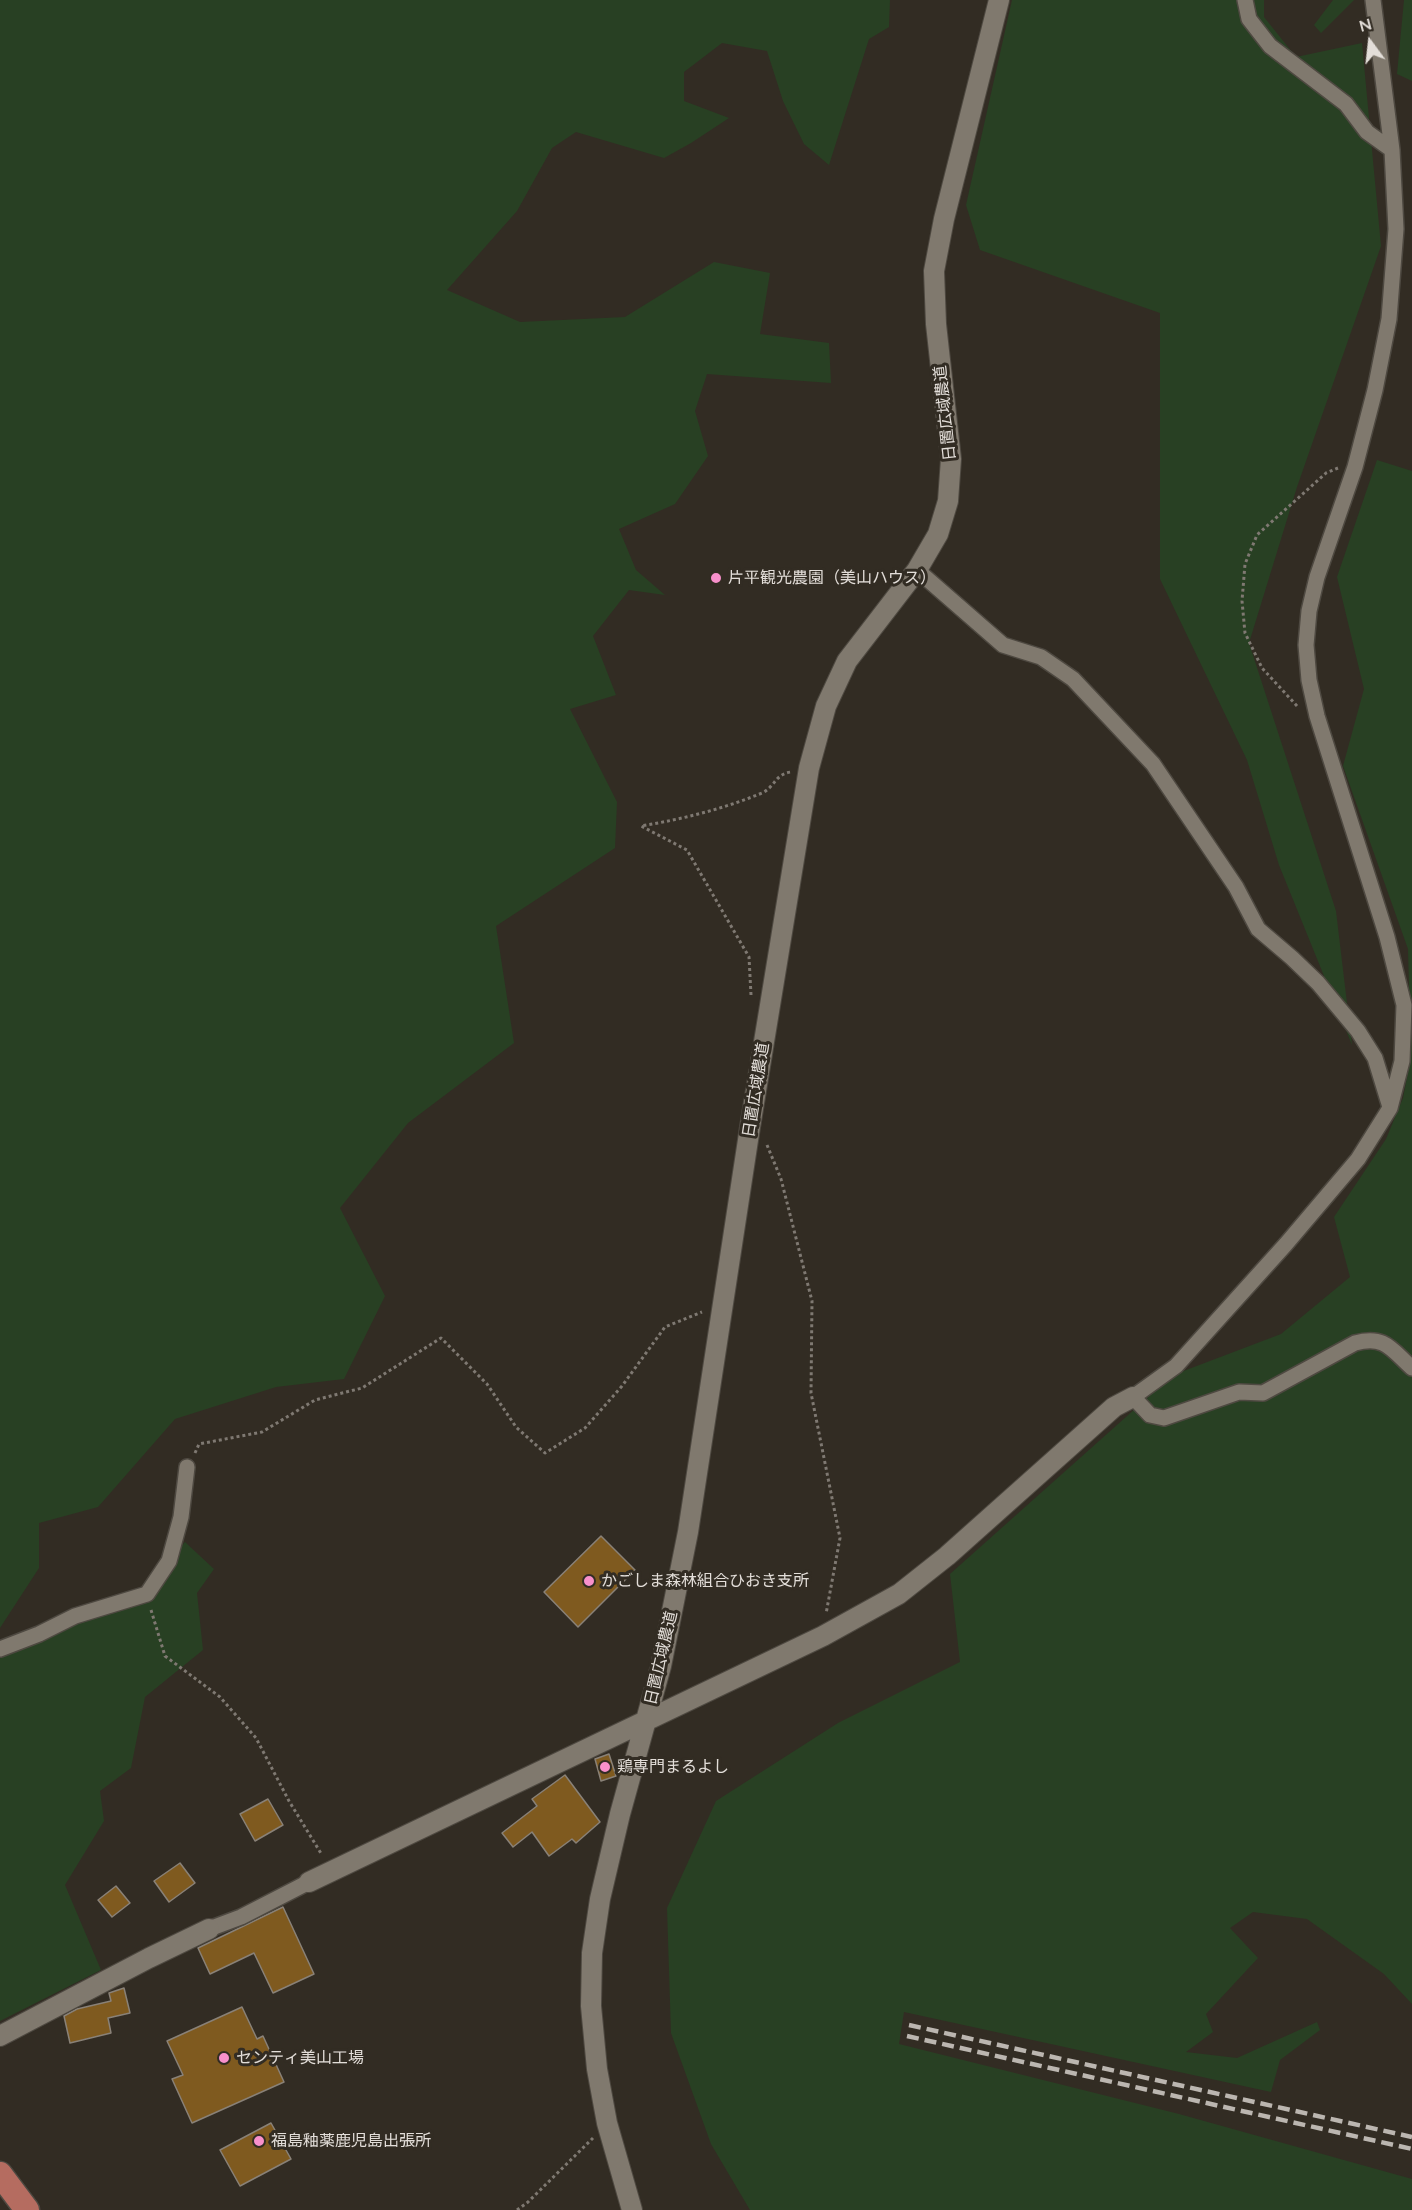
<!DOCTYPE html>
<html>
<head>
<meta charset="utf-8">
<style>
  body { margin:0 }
  #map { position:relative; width:1412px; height:2210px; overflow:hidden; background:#322c23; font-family:Lato,sans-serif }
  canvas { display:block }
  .north { position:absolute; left:1340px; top:12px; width:60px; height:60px; -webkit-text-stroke:4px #322c23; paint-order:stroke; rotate:345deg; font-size:16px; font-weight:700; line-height:24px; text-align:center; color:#e3ded9 }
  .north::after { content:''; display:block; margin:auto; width:21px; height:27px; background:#e3ded9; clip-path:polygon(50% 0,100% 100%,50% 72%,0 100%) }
</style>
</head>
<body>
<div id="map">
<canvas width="1412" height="2210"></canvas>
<div class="north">N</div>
</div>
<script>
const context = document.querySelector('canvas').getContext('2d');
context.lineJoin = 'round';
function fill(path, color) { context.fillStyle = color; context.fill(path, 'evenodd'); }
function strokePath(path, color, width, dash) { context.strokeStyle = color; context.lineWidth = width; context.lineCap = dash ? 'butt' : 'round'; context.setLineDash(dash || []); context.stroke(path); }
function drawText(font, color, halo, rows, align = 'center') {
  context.font = font + ' Lato,"Noto Sans JP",sans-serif'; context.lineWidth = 6; context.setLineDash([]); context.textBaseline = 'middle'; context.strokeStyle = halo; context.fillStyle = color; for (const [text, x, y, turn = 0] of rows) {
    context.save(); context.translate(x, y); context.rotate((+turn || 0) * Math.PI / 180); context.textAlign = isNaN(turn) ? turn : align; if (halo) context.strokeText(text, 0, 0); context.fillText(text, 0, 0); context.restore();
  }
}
fill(new Path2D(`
  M0 0H890L889 27 869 39 829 165 804 144 783 101 767 51 722 43 684 72V101L729 118 691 143 664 158 576 132 552 148 517 211 447 290 520 322 625 317 714 262 770 273 760 334 829 343 831 383 707 374 695 411 708 456 675 504 619 529 636 570 665 595 629 590 593 636 616 695 570 709 617 802 615 848 496 926 514 1043 408 1123 340 1208 385 1296 344 1379 276 1387 175 1419 98 1507 39 1523V1568L0 1628Z
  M1012 0H1264V17L1296 57 1362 43 1381 246 1297 487 1249 643 1336 911 1352 1045 1279 865 1247 760 1160 579V313L980 250 966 205Z
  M1333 0H1354L1321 33 1314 25Z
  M1404 0H1412V81L1397 74Z
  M1377 460 1412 471V2004L1384 1974 1307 1919 1253 1912 1230 1928 1258 1958 1206 2014 1213 2032 1186 2052 1237 2058 1317 2022 1320 2030 1280 2060 1271 2092 904 2012 899 2044 1179 2114 1412 2179V2210H750L711 2144 671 2033 667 1908 716 1801 838 1723 960 1662 950 1574 1173 1375 1281 1334 1350 1277 1334 1217 1386 1139 1403 1098 1411 1057 1408 949 1343 766 1364 689 1337 577Z
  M185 1542 214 1569 197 1593 203 1650 145 1697 131 1768 100 1791 104 1821 65 1885 101 1970 0 2021V1641L14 1652 69 1627 139 1592Z`), '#284023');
const building = new Path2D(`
  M601 1536 635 1570 578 1627 544 1592Z
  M609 1754 616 1776 601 1781 595 1759Z
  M565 1775 600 1822 576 1843 572 1839 549 1856 532 1832 513 1847 502 1833 537 1806 532 1799Z
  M268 1799 283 1825 255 1841 240 1814Z
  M180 1863 195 1883 169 1902 154 1881Z
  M116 1886 130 1903 112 1917 98 1900Z
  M283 1907 314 1974 273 1993 254 1953 210 1974 198 1948Z
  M124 1988 130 2013 108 2018 111 2033 70 2043 64 2016 77 2009 111 2001 109 1993Z
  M242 2007 257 2039 263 2036 284 2082 192 2123 172 2079 183 2075 167 2041Z
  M271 2123 291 2159 240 2186 220 2150Z`);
fill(building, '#7f5a1f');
strokePath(building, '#898177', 1.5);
const minor = new Path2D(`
  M1245 0 1249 19 1270 46 1346 104 1367 132 1392 150
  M1373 0 1392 150 1396 229 1389 319 1375 390 1355 467 1317 577 1309 611 1306 645 1309 680 1317 716 1387 937 1404 1005 1402 1061 1390 1108 1358 1159 1286 1244 1176 1366 1133 1397 1150 1415 1164 1418 1239 1392 1263 1393 1355 1343C1385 1335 1391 1349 1412 1368
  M917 570 1003 645 1041 657 1073 679 1153 764 1236 887 1258 929 1292 958 1318 983 1358 1031 1375 1058 1390 1107
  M0 1649 39 1634 75 1616 147 1594 169 1561 181 1517 187 1467
  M209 1929 241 1917 309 1882`);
const tertiary = new Path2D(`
  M309 1882 823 1636 899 1594 947 1556 1114 1407 1133 1397
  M0 2036 149 1958 209 1929
  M632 2210 607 2123 597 2069 591 2006 592 1953 600 1899 620 1814 661 1666 688 1532 750 1127 809 768 826 706 847 661 917 570 938 534 948 501 951 459 936 324 934 271 944 219 999 0`);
const primary = new Path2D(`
  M0 2174 27 2210`);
strokePath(minor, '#4e4941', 18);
strokePath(tertiary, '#4e4941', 22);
strokePath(primary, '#4e4941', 27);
strokePath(new Path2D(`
  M1297 706 1262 668 1245 633 1242 601 1245 564 1257 535 1326 473 1338 468
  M751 995 749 957 687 850 641 826C683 819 723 809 762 793 775 787 775 774 791 772
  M767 1145 781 1179 812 1301 811 1393 840 1538 826 1614
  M195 1453 199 1444 262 1432 315 1400 362 1388 441 1338 487 1384 516 1427 545 1453 585 1428 622 1386 665 1327 702 1312
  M151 1610 165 1656 220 1697 256 1738 289 1801 322 1855
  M517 2210 528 2202 593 2138`), '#7f7972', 3, [3, 3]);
strokePath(minor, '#80796e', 15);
strokePath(tertiary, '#80796e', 20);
strokePath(primary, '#b56c60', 24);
strokePath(new Path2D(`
  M909 2025 1412 2137
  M907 2036 1412 2149`), '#bbb6b0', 4.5, [12, 6]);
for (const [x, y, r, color] of [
  [716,578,6,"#f890cb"],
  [589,1581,6,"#f890cb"],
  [605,1767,6,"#f890cb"],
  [224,2058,6,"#f890cb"],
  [259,2141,6,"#f890cb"]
]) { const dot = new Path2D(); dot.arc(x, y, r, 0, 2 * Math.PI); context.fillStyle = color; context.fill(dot); strokePath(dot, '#322c23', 2); }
drawText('16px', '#e3ded9', '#322c23', [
  ["日置広域農道",945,413,-96],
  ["日置広域農道",756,1090,-81],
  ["日置広域農道",661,1658,-77]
]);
drawText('16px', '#e3ded9', '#322c23', [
  ["片平観光農園（美山ハウス）",728,578],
  ["かごしま森林組合ひおき支所",601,1581],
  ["鶏専門まるよし",617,1767],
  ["センティ美山工場",236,2058],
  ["福島釉薬鹿児島出張所",271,2141]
], 'left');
</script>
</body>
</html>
